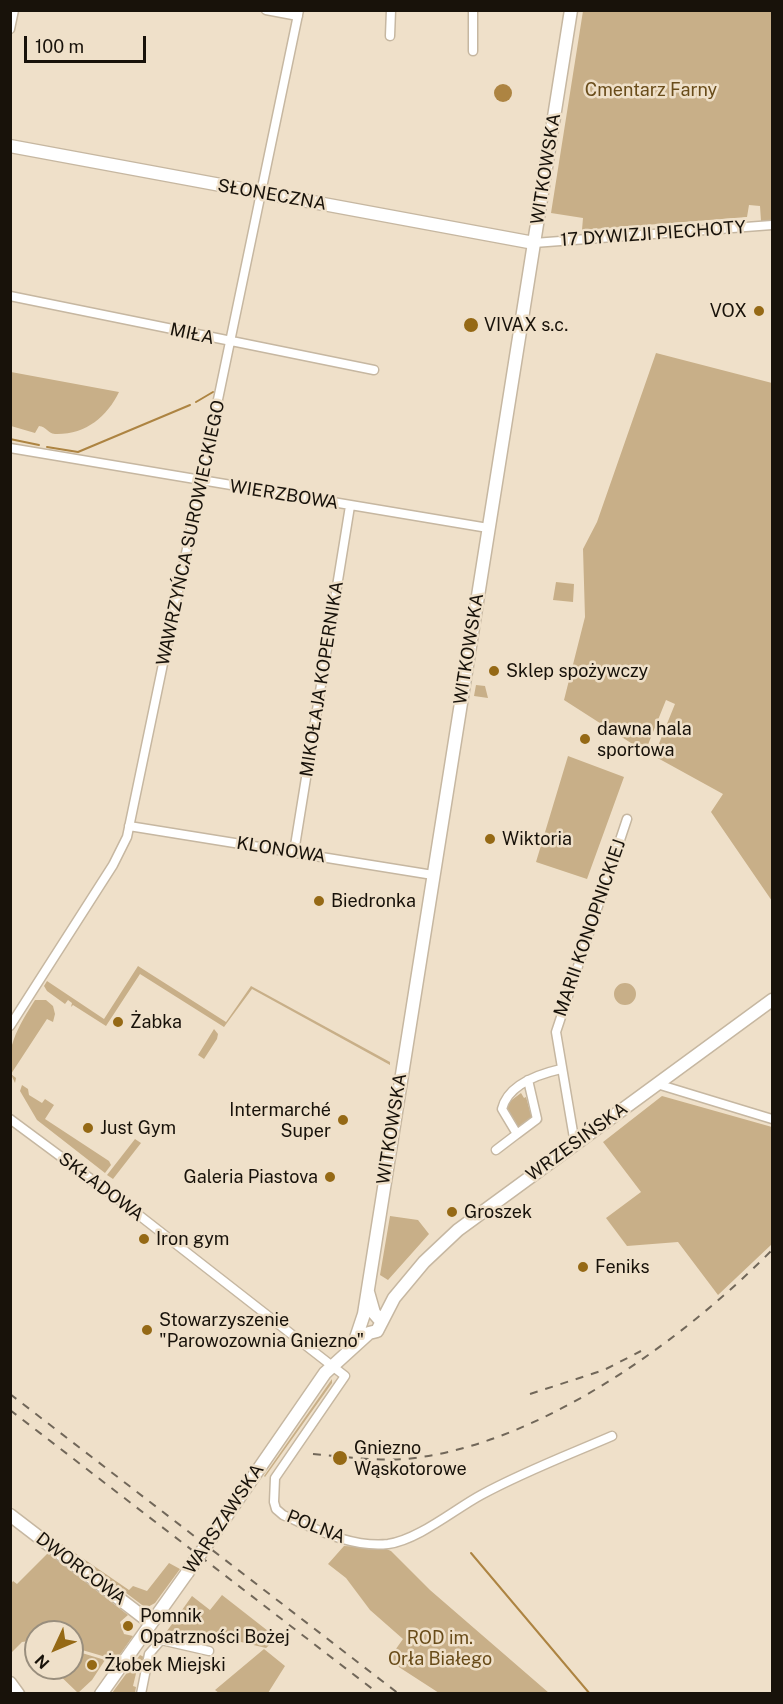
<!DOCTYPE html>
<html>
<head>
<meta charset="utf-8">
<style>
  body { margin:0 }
  #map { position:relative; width:783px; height:1704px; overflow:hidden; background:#efe0c9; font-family:"Public Sans",sans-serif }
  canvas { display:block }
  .frame { position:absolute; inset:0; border:12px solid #18120a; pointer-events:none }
  .north { position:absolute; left:24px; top:1620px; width:60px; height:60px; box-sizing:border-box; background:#efe0c9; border:2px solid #998e7d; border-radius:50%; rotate:226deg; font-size:16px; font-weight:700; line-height:24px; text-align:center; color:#18120a }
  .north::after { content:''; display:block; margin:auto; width:21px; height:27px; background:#956915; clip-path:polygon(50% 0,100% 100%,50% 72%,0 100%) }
  .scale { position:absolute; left:24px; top:36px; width:122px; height:27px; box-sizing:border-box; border:3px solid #18120a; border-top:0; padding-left:8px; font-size:18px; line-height:21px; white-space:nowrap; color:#18120a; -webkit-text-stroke:4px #efe0c9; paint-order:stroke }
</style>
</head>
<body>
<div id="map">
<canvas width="783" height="1704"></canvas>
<div class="frame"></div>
<div class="north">N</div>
<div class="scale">100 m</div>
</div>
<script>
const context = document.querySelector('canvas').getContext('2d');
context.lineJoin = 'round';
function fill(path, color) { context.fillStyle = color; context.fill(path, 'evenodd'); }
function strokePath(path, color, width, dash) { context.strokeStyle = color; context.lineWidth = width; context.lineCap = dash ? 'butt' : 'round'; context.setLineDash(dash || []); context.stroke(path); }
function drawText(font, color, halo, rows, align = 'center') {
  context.font = font + ' "Public Sans",sans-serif'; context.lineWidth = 5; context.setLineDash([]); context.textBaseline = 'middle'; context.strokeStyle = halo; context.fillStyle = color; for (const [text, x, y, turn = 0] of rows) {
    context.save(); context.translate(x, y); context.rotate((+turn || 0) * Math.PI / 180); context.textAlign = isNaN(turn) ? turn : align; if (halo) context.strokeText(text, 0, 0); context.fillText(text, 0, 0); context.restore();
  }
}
fill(new Path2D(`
  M583 11H772V220L761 221 760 206 749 205 747 217 582 230 583 218 551 213Z
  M656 353 772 383V901L711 812 723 794 654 756 675 704 666 700 645 752 564 700 585 617 583 549 597 522Z
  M11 372 119 392C107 417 85 435 55 434 47 433 47 427 39 426L35 433 11 426Z
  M556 582 574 584 573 602 553 600Z
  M476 685 485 686 488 698 474 696Z
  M568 756 624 777 587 879 536 862Z
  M138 966 226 1022 251 986 390 1062V1065L252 989 224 1027 140 974 106 1026 73 1005 71 1007 72 1003 68 1000 65 1004 47 991 44 986 47 981 104 1019Z
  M614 994a11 11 0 1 1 22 0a11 11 0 1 1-22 0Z
  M35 1000H46L53 1006 55 1014 53 1022 47 1019 11 1074 16 1078 15 1083C0 1054 20 1024 35 1000Z
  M214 1029 218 1034 217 1039 204 1059 198 1055Z
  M22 1085 28 1089 29 1095 42 1103 45 1099 54 1105 45 1119 109 1161 111 1165 105 1173 37 1120 20 1091Z
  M521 1093 524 1098 526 1097 532 1118 519 1128 507 1108 509 1102Z
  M662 1096 772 1127V1244L718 1295 678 1242 627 1246 606 1218 641 1192 603 1142Z
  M135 1139 141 1143 113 1179 107 1175Z
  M390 1216 418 1220 429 1234 388 1280 380 1275Z
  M332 1379V1383L265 1477 264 1476Z
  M56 1540 129 1590 133 1586 147 1591 169 1563 180 1569 155 1603 146 1608Z
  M344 1546 384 1548 391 1551 430 1590 549 1693H439L388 1660 403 1639 370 1610 346 1578 328 1564Z
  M48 1553 128 1615 120 1622 124 1634 133 1636 116 1660 72 1647V1632H36V1640L22 1642 11 1653V1584L13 1581 17 1584Z
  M222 1595 277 1638 266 1648 220 1637 215 1642 167 1631 192 1596 210 1610Z
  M264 1649 285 1666 268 1693H219L215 1690Z
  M72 1650 105 1660 92 1680 78 1693 52 1668H72Z
  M140 1655 144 1657 143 1661H139L133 1686 136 1687 135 1693H112Z`), '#c8af88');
fill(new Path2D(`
  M494 93a9 9 0 1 1 18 0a9 9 0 1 1-18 0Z`), '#ad8442');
strokePath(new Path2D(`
  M196 402 213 392
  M10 439 39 445
  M47 447 78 452 190 405
  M471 1553 590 1694`), '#ad8442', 2);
const street = new Path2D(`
  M266 10 298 16
  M473 10V51
  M10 29 14 10
  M390 36 391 10
  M534 243 772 225
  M10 296 374 370
  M10 448 488 528
  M129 826 433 875
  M294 852 350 506
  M10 1026 113 865 127 837 299 10
  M528 1080 537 1119 517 1134 502 1109C508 1084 539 1074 561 1069
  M657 1084 772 1119
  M10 1119 126 1205 345 1376 275 1478 274 1502 276 1509 283 1515C316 1529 351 1548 388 1544 418 1540 455 1509 481 1495 523 1472 568 1455 612 1436
  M575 1144 556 1032 627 819
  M496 1150 517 1134
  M141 1694 149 1654 161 1640 209 1651`);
const secondary = new Path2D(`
  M10 146 534 243
  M368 1292 374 1313 380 1320
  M364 1314 571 10
  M354 1344 364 1314
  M10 1515 151 1623
  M209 1541 325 1373 369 1333 377 1331 394 1298 424 1262 458 1230 772 1000
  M10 1683 18 1694
  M101 1694 187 1573`);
strokePath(street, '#c6b7a1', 11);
strokePath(secondary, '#c6b7a1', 15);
strokePath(street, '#fff', 8);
strokePath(secondary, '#fff', 12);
strokePath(new Path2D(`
  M10 1394 399 1694
  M530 1394 604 1370 641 1351
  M10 1410 379 1694
  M313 1454C349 1457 386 1463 422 1457 548 1438 684 1339 772 1250`), '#716759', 2, [8, 8]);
const secondaryBridge = new Path2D(`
  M187 1573 209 1541`);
strokePath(secondaryBridge, '#c6b7a1', 15, []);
strokePath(secondaryBridge, '#fff', 12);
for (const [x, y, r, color] of [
  [759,311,6,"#956915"],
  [471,325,8,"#956915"],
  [494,671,6,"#956915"],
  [585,739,6,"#956915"],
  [490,839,6,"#956915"],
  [319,901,6,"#956915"],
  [118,1022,6,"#956915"],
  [343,1120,6,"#956915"],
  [88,1128,6,"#956915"],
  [330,1177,6,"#956915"],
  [452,1212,6,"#956915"],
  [144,1239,6,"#956915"],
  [583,1267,6,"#956915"],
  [147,1330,6,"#956915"],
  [340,1458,8,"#956915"],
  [128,1626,6,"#956915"],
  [92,1665,6,"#956915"]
]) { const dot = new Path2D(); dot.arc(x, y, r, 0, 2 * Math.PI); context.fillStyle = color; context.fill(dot); strokePath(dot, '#efe0c9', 2); }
drawText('18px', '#694c1a', '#efe0c9', [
  ["Cmentarz Farny",651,90],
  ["ROD im.",440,1638],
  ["Orła Białego",440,1659]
]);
drawText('18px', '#18120a', '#efe0c9', [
  ["WITKOWSKA",546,169,-81],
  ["SŁONECZNA",272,195,10],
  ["17 DYWIZJI PIECHOTY",653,234,-4],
  ["MIŁA",192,334,12],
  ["WIERZBOWA",284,495,9],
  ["WAWRZYŃCA SUROWIECKIEGO",191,533,-78],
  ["WITKOWSKA",469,649,-81],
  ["MIKOŁAJA KOPERNIKA",322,679,-81],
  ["KLONOWA",281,850,9],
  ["MARII KONOPNICKIEJ",590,928,-71],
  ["WITKOWSKA",392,1129,-81],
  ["WRZESIŃSKA",577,1142,-36],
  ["SKŁADOWA",101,1187,37],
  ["WARSZAWSKA",224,1519,-56],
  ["POLNA",316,1527,22],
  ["DWORCOWA",81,1569,37]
]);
drawText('18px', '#18120a', '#efe0c9', [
  ["VOX",747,311,"right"],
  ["VIVAX s.c.",484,325],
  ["Sklep spożywczy",506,671],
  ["dawna hala",597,729],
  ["sportowa",597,750],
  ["Wiktoria",502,839],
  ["Biedronka",331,901],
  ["Żabka",130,1022],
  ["Intermarché",331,1110,"right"],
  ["Super",331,1131,"right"],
  ["Just Gym",100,1128],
  ["Galeria Piastova",318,1177,"right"],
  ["Groszek",464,1212],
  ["Iron gym",156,1239],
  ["Feniks",595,1267],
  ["Stowarzyszenie",159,1320],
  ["\"Parowozownia Gniezno\"",159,1341],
  ["Gniezno",354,1448],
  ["Wąskotorowe",354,1469],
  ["Pomnik",140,1616],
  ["Opatrzności Bożej",140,1637],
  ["Żłobek Miejski",104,1665]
], 'left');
</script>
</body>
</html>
